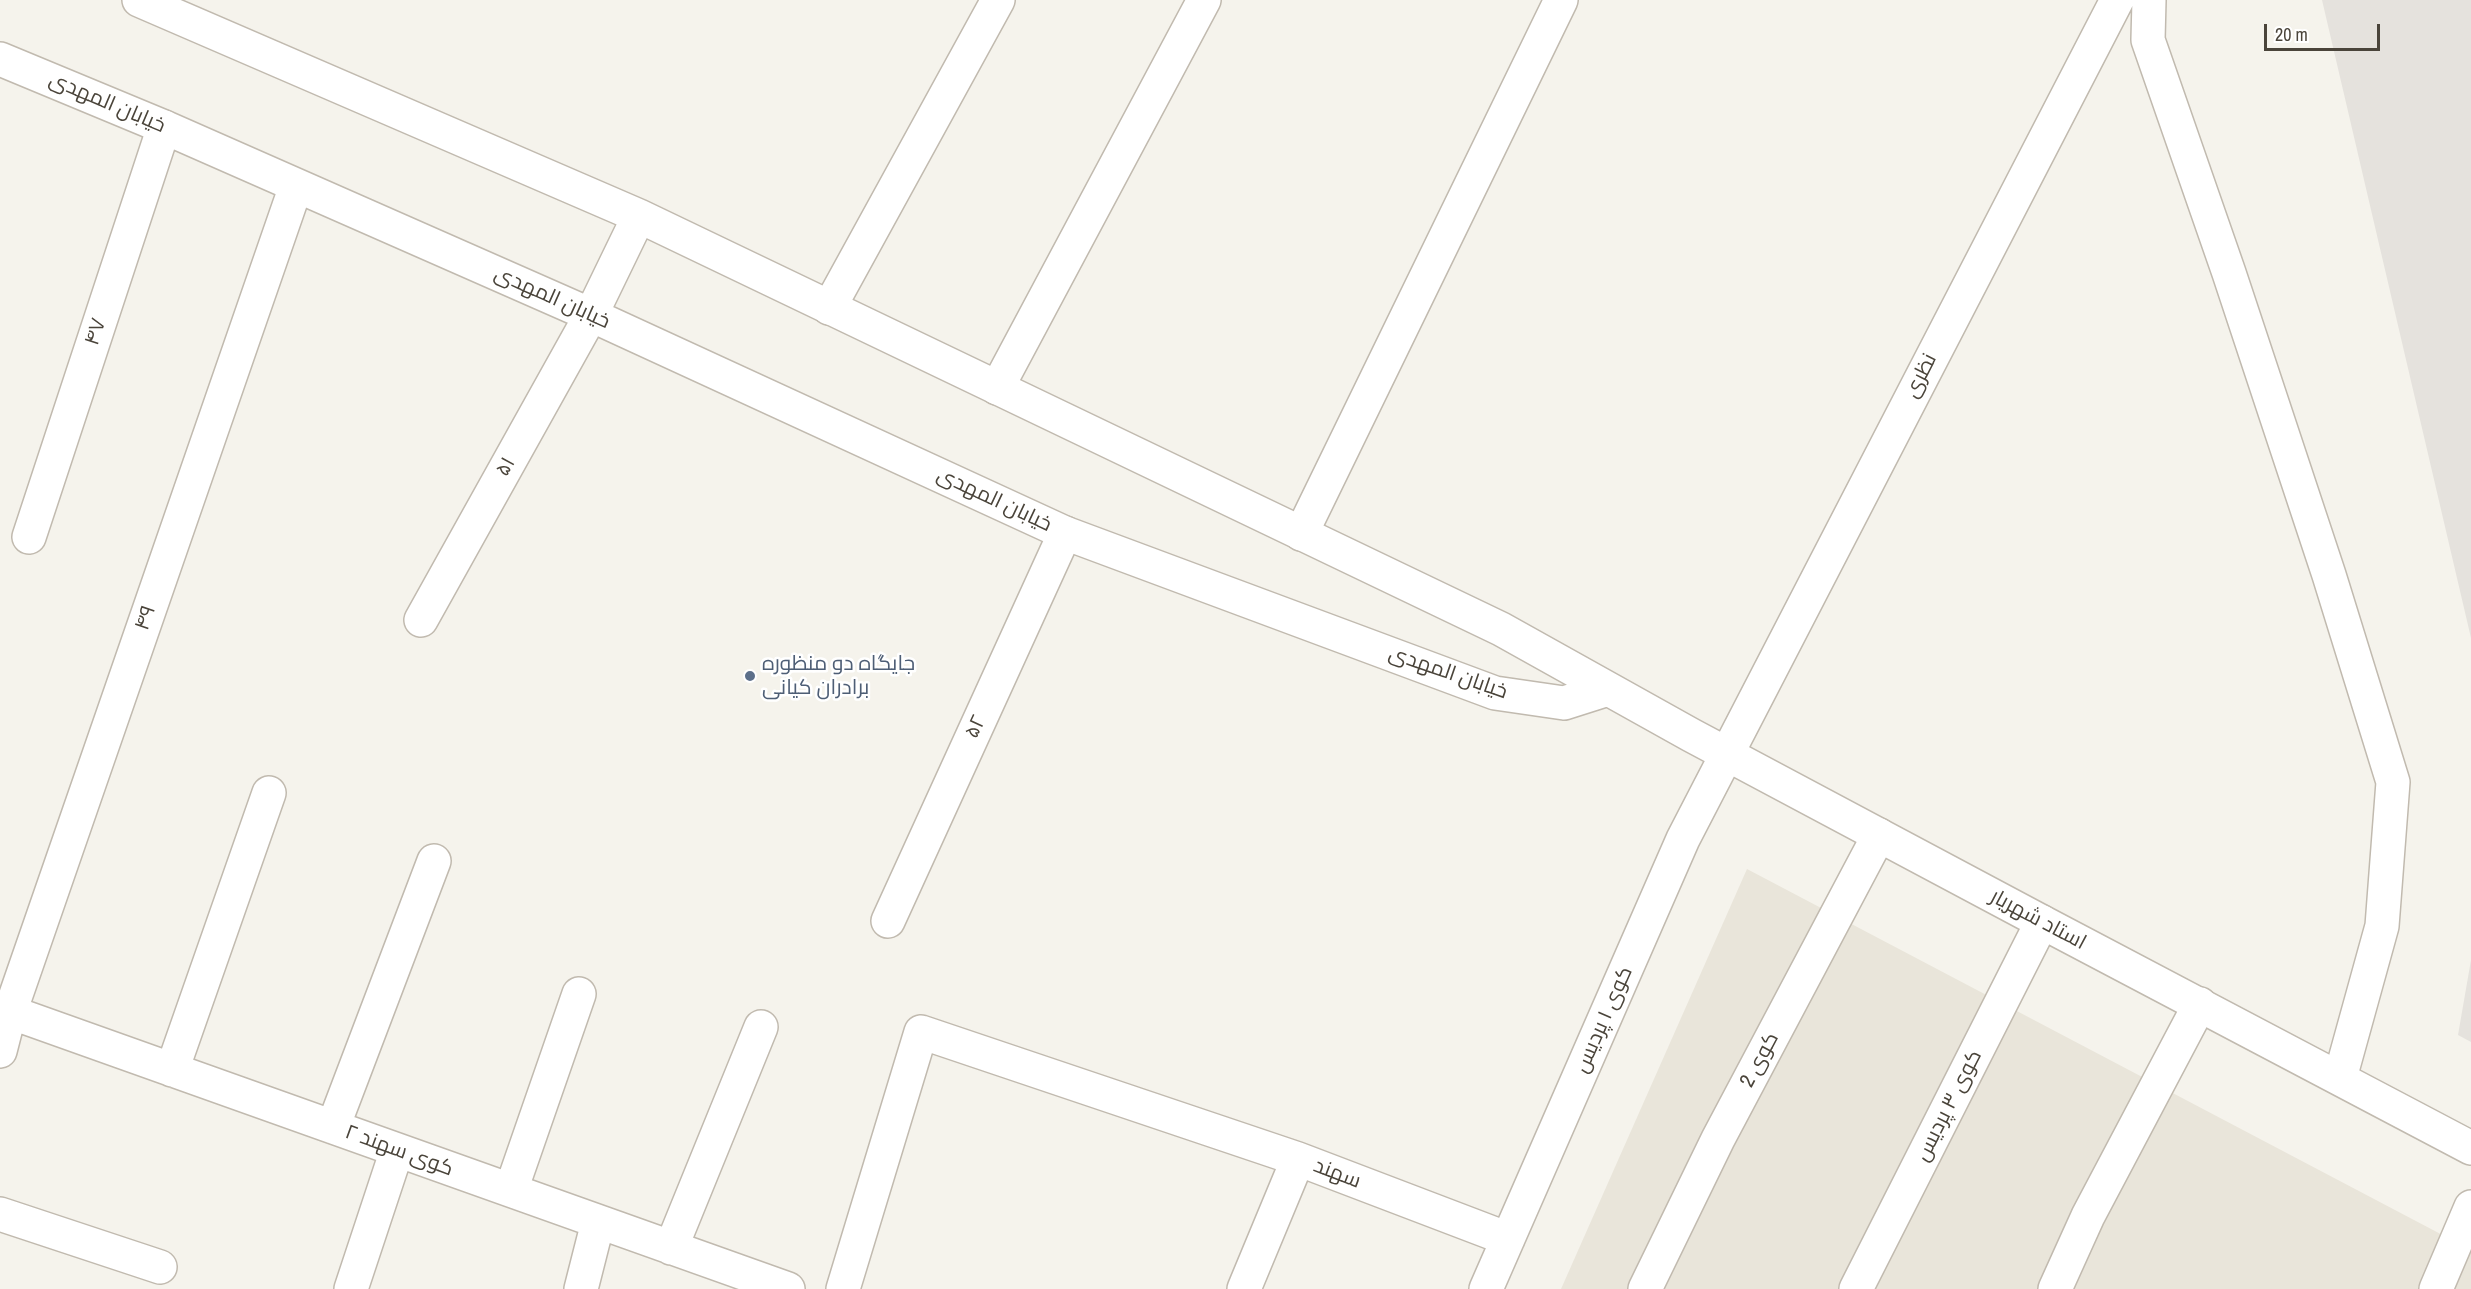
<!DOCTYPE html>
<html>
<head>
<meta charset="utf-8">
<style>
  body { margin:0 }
  #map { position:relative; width:2471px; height:1289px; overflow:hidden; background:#f5f3ec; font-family:"Archivo Narrow",sans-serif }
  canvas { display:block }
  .scale { position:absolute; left:2264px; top:24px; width:116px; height:27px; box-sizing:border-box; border:3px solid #4a443a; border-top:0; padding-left:8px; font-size:18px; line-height:21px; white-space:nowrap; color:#4a443a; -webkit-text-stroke:4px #fff; paint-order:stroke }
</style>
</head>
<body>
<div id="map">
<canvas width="2471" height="1289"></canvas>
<div class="scale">20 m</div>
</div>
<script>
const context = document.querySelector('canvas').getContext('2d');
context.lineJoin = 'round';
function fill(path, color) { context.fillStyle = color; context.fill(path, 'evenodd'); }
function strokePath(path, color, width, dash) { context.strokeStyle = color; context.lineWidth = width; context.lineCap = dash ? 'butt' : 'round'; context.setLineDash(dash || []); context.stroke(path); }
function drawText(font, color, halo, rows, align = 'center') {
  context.font = font + ' "Archivo Narrow",Cairo,sans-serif'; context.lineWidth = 5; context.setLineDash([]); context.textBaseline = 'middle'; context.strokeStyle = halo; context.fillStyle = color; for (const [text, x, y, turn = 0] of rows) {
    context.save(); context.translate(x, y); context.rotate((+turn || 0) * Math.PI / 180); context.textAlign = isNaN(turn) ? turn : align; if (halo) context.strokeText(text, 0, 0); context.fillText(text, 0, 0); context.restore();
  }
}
fill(new Path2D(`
  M1747 869 2471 1250V1289H1561Z`), '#e9e5da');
fill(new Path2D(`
  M2322 0H2471V638Z
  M2471 960V1042L2458 1035Z`), '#e5e2dd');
const minor = new Path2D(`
  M2149 0 2148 40 2229 273 2329 575 2393 782 2382 926 2340 1078
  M829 308 998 0
  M997 388 1204 0
  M1301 534 1561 0
  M29 537 164 127
  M421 620 591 315
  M888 921 1065 533
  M10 1012 788 1289
  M0 1051 10 1012 296 186
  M172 1070 269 793
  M333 1127 434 861
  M511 1190 579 994
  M0 1214 160 1267
  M671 1248 761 1027
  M351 1289 397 1150
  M581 1289 598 1222
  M843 1289 921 1032 1298 1159
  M1244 1289 1298 1159 1508 1239
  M1486 1289 1683 839 2117 0
  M1645 1289 1718 1139 1879 835
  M1856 1289 2042 922
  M2055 1289 2088 1216 2200 1004
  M2436 1289 2471 1207`);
const tertiary = new Path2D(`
  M139 0 639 216 1501 629 1691 735 2042 922 2471 1148
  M0 59 164 127 591 315 1065 533 1495 693 1564 703 1608 689
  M591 315 639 216`);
strokePath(minor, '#c1baaf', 36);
strokePath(tertiary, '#c1baaf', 36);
strokePath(minor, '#fff', 33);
strokePath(tertiary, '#fff', 33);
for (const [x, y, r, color] of [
  [750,676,6,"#5c6f8a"]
]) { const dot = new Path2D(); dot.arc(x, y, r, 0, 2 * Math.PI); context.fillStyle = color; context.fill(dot); strokePath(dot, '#fff', 2); }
drawText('21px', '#4a443a', '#fff', [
  ["خیابان المهدی",107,103,23],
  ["خیابان المهدی",552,298,24],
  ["۴۷",96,332,-72],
  ["نظری",1921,376,-63],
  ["۵۱",506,467,-61],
  ["خیابان المهدی",994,500,25],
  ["۴۹",146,618,-71],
  ["خیابان المهدی",1448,673,19],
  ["۵۲",976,727,-65],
  ["استاد شهریار",2038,920,28],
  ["کوی ۱ پردیس",1604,1020,-66],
  ["کوی 2",1760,1060,-62],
  ["کوی ۳ پردیس",1949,1106,-63],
  ["کوی سهند ۲",399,1151,20],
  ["سهند",1337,1174,21]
]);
drawText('21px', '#4e5e75', '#fff', [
  ["جایگاه دو منظوره",762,664],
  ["برادران کیانی",762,688]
], 'left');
</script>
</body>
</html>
